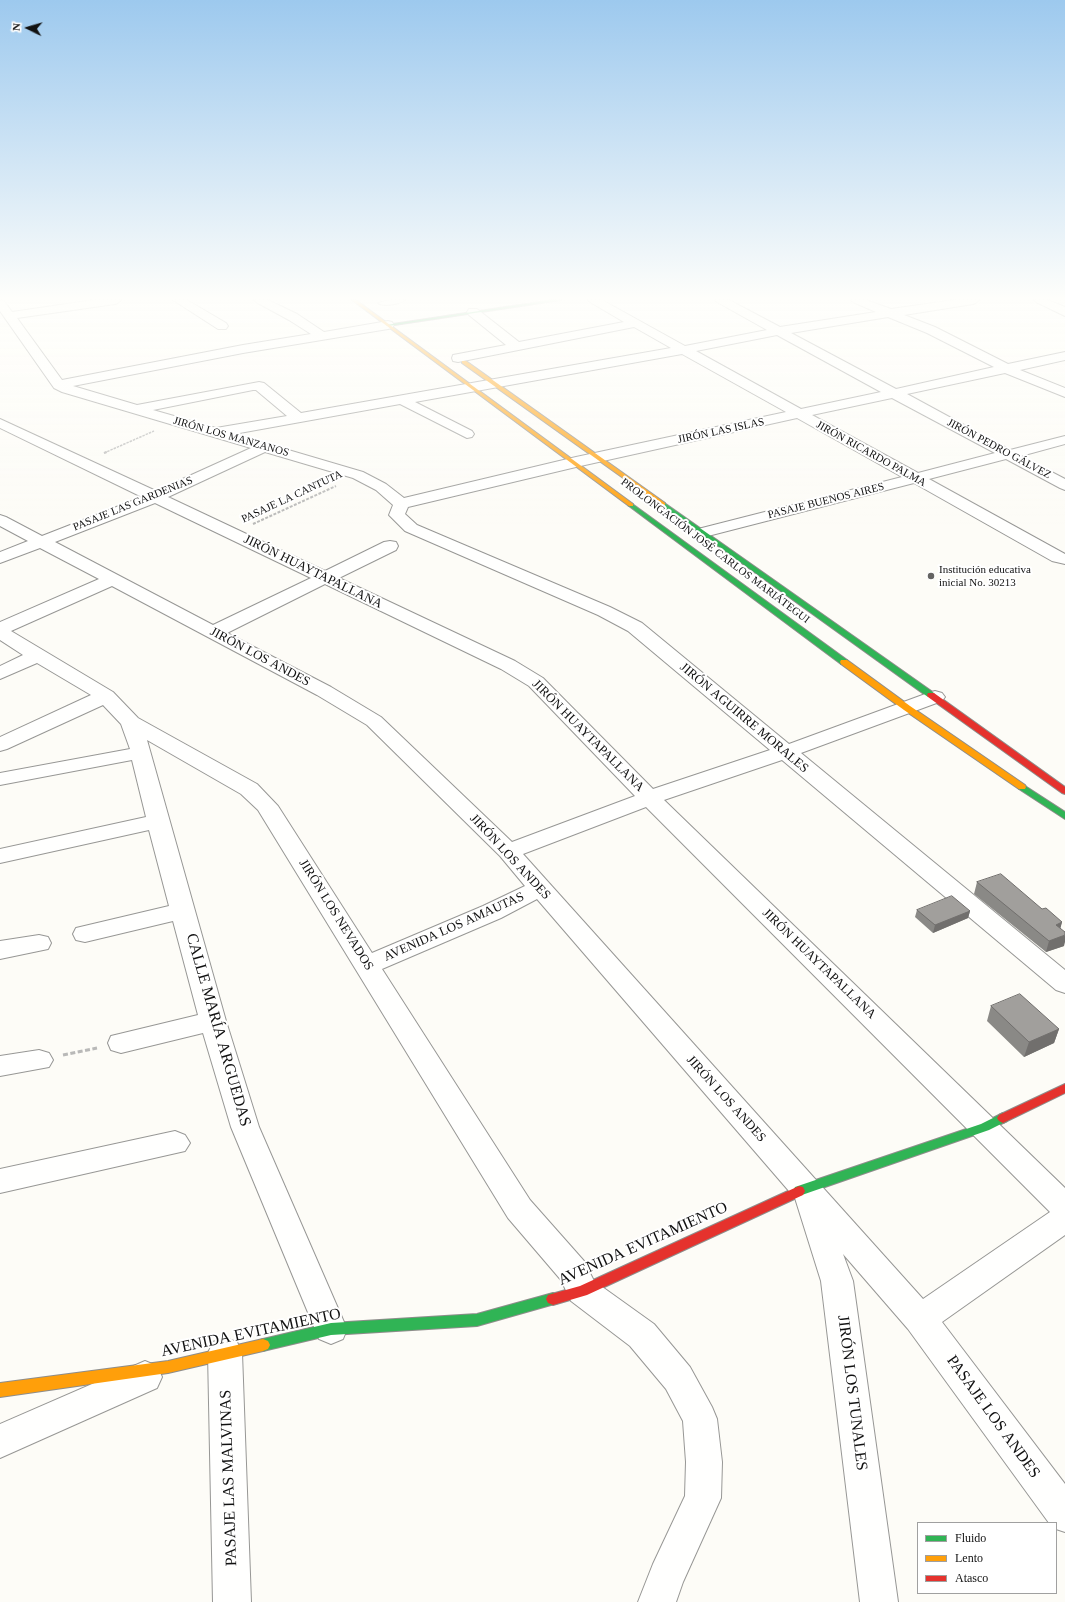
<!DOCTYPE html>
<html>
<head>
<meta charset="utf-8">
<style>
  body { margin:0 }
  #map { position:relative; width:1065px; height:1602px; overflow:hidden; background:#fdfcf7; font-family:Georgia,serif }
  canvas { display:block }
  .legend { position:absolute; left:917px; top:1522px; width:140px; height:72px; box-sizing:border-box; background:#fff; border:1px solid #a0a0a0; margin:0; padding:5px 7px; list-style:none; font-size:12px; color:#111 }
  .legend li { display:flex; align-items:center; gap:8px; height:20px }
  .legend b { width:20px; border:1px solid #a0a0a0 }
  .north { position:absolute; left:8px; top:8px; width:40px; height:40px; -webkit-text-stroke:3px #fff; paint-order:stroke; rotate:275deg; font-size:11px; font-weight:700; line-height:16px; text-align:center; color:#111 }
  .north::after { content:''; display:block; margin:auto; width:14px; height:18px; background:#111; clip-path:polygon(50% 0,100% 100%,50% 72%,0 100%) }
</style>
</head>
<body>
<div id="map">
<canvas width="1065" height="1602"></canvas>
<ul class="legend">
<li><b style="height:5px;background:#30b455"></b>Fluido</li>
<li><b style="height:5px;background:#ff9f0a"></b>Lento</li>
<li><b style="height:5px;background:#e5322d"></b>Atasco</li>
</ul>
<div class="north">N</div>
</div>
<script>
const context = document.querySelector('canvas').getContext('2d');
context.lineJoin = 'round';
function strokePath(path, color, width, dash) { context.strokeStyle = color; context.lineWidth = width; context.lineCap = dash ? 'butt' : 'round'; context.setLineDash(dash || []); context.stroke(path); }
function fill(path, color) { context.fillStyle = color; context.fill(path, 'evenodd'); }
function drawText(font, color, halo, rows, align = 'center') {
  context.font = font + ' Georgia,serif'; context.lineWidth = 4; context.setLineDash([]); context.textBaseline = 'middle'; context.strokeStyle = halo; context.fillStyle = color; for (const [text, x, y, turn = 0] of rows) {
    context.save(); context.translate(x, y); context.rotate((+turn || 0) * Math.PI / 180); context.textAlign = isNaN(turn) ? turn : align; if (halo) context.strokeText(text, 0, 0); context.fillText(text, 0, 0); context.restore();
  }
}
const lane = new Path2D(`
  M390 300H405C400 304 383 307 378 303Z`);
const street = new Path2D(`
  M0 300 4 301 12 312 94 300H121L119 302 115 304 17 318 62 380 243 345 311 334 289 320 256 302 254 300H268L297 314 324 332 388 321 392 322 394 325 392 328 388 329 243 353 73 386 137 405 259 382 264 383 301 413 671 348 634 327 458 362 453 361 452 358 453 355 506 345 469 315 467 312 469 309H477L519 342 624 322 590 302 588 300H602L685 346 767 330 717 302 715 300H729L780 327 876 312 853 302 851 300H866L891 309 954 300H979L977 302 973 304 904 315 935 327 1008 364 1065 352V360L1020 370 1065 388V397L1005 373 907 394 1010 450 1065 436V444L1021 456 1065 479V490L1060 488 1006 459 929 479 1065 554V564L1052 561 914 483 704 537 698 535 696 532 698 529 902 477 797 418 576 467 408 507 405 514 417 525 610 607 642 623 789 744 928 693 935 691 942 693 945 697 942 701 801 753 1065 970V993L1056 990 782 760 664 800 1065 1188V1235L942 1322 1065 1484V1532L1056 1529V1523H1049L908 1329 843 1254 853 1281 898 1602H860L821 1281 795 1198 537 899 501 918 382 969 530 1200 584 1261 594 1281 654 1324 690 1367 712 1407 717 1419 722 1462 721 1498 683 1582 676 1602H638L653 1564 685 1496 686 1462 683 1421 666 1389 630 1346 571 1301 561 1280 508 1218 258 810 241 794 147 740 226 1021 259 1127 347 1329 343 1339 331 1344 319 1339 231 1127 203 1033 121 1053 111 1050 108 1043 111 1036 198 1015 173 921 85 942 76 940 73 934 76 928 169 906 149 830 0 863V849L146 817 132 760 0 785V773L130 749 121 724 103 705 7 749 0 751V737L91 695 37 663 0 679V666L23 655 0 640V622L99 579 40 548 0 563V552L28 541 0 526V515L6 517 42 536 142 497 0 428V419L156 491 251 448 62 392 54 388 0 311ZM888 317 927 333 994 367 896 389 791 333ZM777 335 881 392 801 409 696 351ZM682 354 786 412 576 457 404 498 386 484 363 472 234 434 400 404 467 438 472 437 474 434 472 431 415 402ZM253 390H256L287 416 216 428 153 410ZM892 398 995 453 918 473 812 415ZM265 452 353 478 376 490 393 505 389 515 405 531 598 615 628 631 770 750 653 789 543 678 515 661 339 578 396 550 398 546 396 542 390 541 384 542 325 571 168 497ZM155 503 311 578 213 625 55 542ZM325 584 501 669 529 686 635 796 512 842 381 717 331 687 227 633ZM112 586 317 695 367 725 500 856 525 886 483 906 372 953 278 806 257 784 138 718 113 692 11 631ZM646 807 1050 1212 923 1299 523 854Z
  M173 300H187L226 323 228 326 226 329H218Z
  M1034 300H1048L1065 307V316L1036 302Z
  M39 935 48 937 51 943 48 949 0 959V941Z
  M39 1050 49 1053 53 1060 49 1067 0 1076V1056Z
  M175 1131 185 1135 190 1143 185 1151 0 1193V1169Z
  M225 1338 237 1342 242 1353 251 1602H213L208 1353 213 1342Z
  M145 1361 157 1366 162 1377 157 1388 0 1458V1424Z`);
const fast = new Path2D(`
  M552 300H561L388 326 386 325Z
  M663 502 934 693 935 695 934 697H928L661 505 660 504Z
  M631 503 847 660 848 662 847 664H841L629 506 628 505Z
  M1022 784 1065 812V819L1019 789 1018 787 1019 785Z
  M1003 1113 1007 1115 1009 1118 1007 1121 989 1130 799 1196 795 1195 793 1191 795 1187 981 1124Z
  M553 1293 558 1295 560 1299 558 1303 477 1326 331 1335 263 1351 258 1349 256 1345 258 1341 263 1339 331 1323 477 1314Z`);
const slow = new Path2D(`
  M352 300H356L633 504V506H629Z
  M462 361H466L665 503V505H661L462 363Z
  M841 660H847L910 706 1025 785 1026 787 1025 789H1019L904 710 841 664 840 662Z
  M263 1339 268 1341 270 1345 268 1349 263 1351 168 1373 0 1397V1383L168 1361Z`);
const jam = new Path2D(`
  M928 693H934L1065 787V794L1062 793 928 697 927 695Z
  M1065 1084V1093L1007 1121 1003 1123 999 1121 997 1118 999 1115Z
  M799 1186 803 1187 805 1191 803 1195 587 1295 553 1305 548 1303 546 1299 548 1295 580 1286Z`);
strokePath(lane, '#979795', 2);
strokePath(street, '#979795', 2);
strokePath(fast, '#8e8d8b', 2);
strokePath(slow, '#8e8d8b', 2);
strokePath(jam, '#8e8d8b', 2);
strokePath(new Path2D(`
  M104 453 154 431`), '#b9b9b8', 1.5, [2.5, 1]);
strokePath(new Path2D(`
  M104 453 107 452
  M253 524 336 486`), '#b9b9b8', 2, [3, 1.5]);
strokePath(new Path2D(`
  M63 1055 97 1048`), '#b9b9b8', 3, [5, 2.5]);
fill(lane, '#fffffe');
fill(street, '#fffffe');
fill(fast, '#30b455');
fill(slow, '#ff9f0a');
fill(jam, '#e5322d');
fill(new Path2D(`
  M977 882 1042 909 1062 922 1060 928 1064 946 1046 952 974 894Z
  M917 910 970 911 968 918 933 933 915 917Z
  M991 1006 1059 1029 1054 1043 1024 1057 987 1021Z`), '#8a8986');
fill(new Path2D(`
  M970 911 968 918 933 933 935 925Z
  M1062 922 1059 934 1056 925Z
  M1065 935V942L1064 946 1046 952 1049 941Z
  M1059 1029 1054 1043 1024 1057 1029 1042Z`), '#716f6d');
const building = new Path2D(`
  M1001 874 1042 909 1046 908 1062 922 1056 925 1065 932V935L1049 941 977 882Z
  M952 896 970 911 935 925 917 910Z
  M1020 994 1059 1029 1029 1042 991 1006Z`);
fill(building, '#a19f9c');
strokePath(building, '#716f6d', 1);
const sky = context.createLinearGradient(0, 0, 0, 524);
sky.addColorStop(0, '#9dc9ee');
sky.addColorStop(0.57, '#fefefb');
sky.addColorStop(1, '#fefefb00');
context.fillStyle = sky;
context.fillRect(0, 0, 1065, 524);
for (const [x, y, r, color] of [
  [931,576,4,"#646362"]
]) { const dot = new Path2D(); dot.arc(x, y, r, 0, 2 * Math.PI); context.fillStyle = color; context.fill(dot); strokePath(dot, '#fff', 1.5); }
drawText('11px', '#111', '#fff', [
  ["JIRÓN LAS ISLAS",721,431,-12],
  ["JIRÓN LOS MANZANOS",231,437,16],
  ["JIRÓN PEDRO GÁLVEZ",999,449,28],
  ["JIRÓN RICARDO PALMA",871,454,29],
  ["PASAJE LA CANTUTA",292,497,-25],
  ["PASAJE BUENOS AIRES",826,501,-14],
  ["PASAJE LAS GARDENIAS",133,504,-22],
  ["PROLONGACIÓN JOSÉ CARLOS MARIÁTEGUI",715,551,37]
]);
drawText('11px', '#111', '#fff', [
  ["Institución educativa",939,570],
  ["inicial No. 30213",939,583]
], 'left');
drawText('13px', '#111', '#fff', [
  ["JIRÓN HUAYTAPALLANA",313,572,26],
  ["JIRÓN LOS ANDES",260,657,28],
  ["JIRÓN AGUIRRE MORALES",744,718,40],
  ["JIRÓN HUAYTAPALLANA",588,736,45],
  ["JIRÓN LOS ANDES",510,857,47],
  ["JIRÓN LOS NEVADOS",336,915,58],
  ["AVENIDA LOS AMAUTAS",454,927,-24],
  ["JIRÓN HUAYTAPALLANA",819,964,44],
  ["JIRÓN LOS ANDES",726,1099,48]
]);
drawText('16px', '#111', '#fff', [
  ["CALLE MARÍA ARGUEDAS",218,1030,74],
  ["AVENIDA EVITAMIENTO",643,1244,-24],
  ["AVENIDA EVITAMIENTO",251,1333,-12],
  ["JIRÓN LOS TUNALES",852,1393,83],
  ["PASAJE LOS ANDES",993,1417,54],
  ["PASAJE LAS MALVINAS",229,1478,-92]
]);
</script>
</body>
</html>
